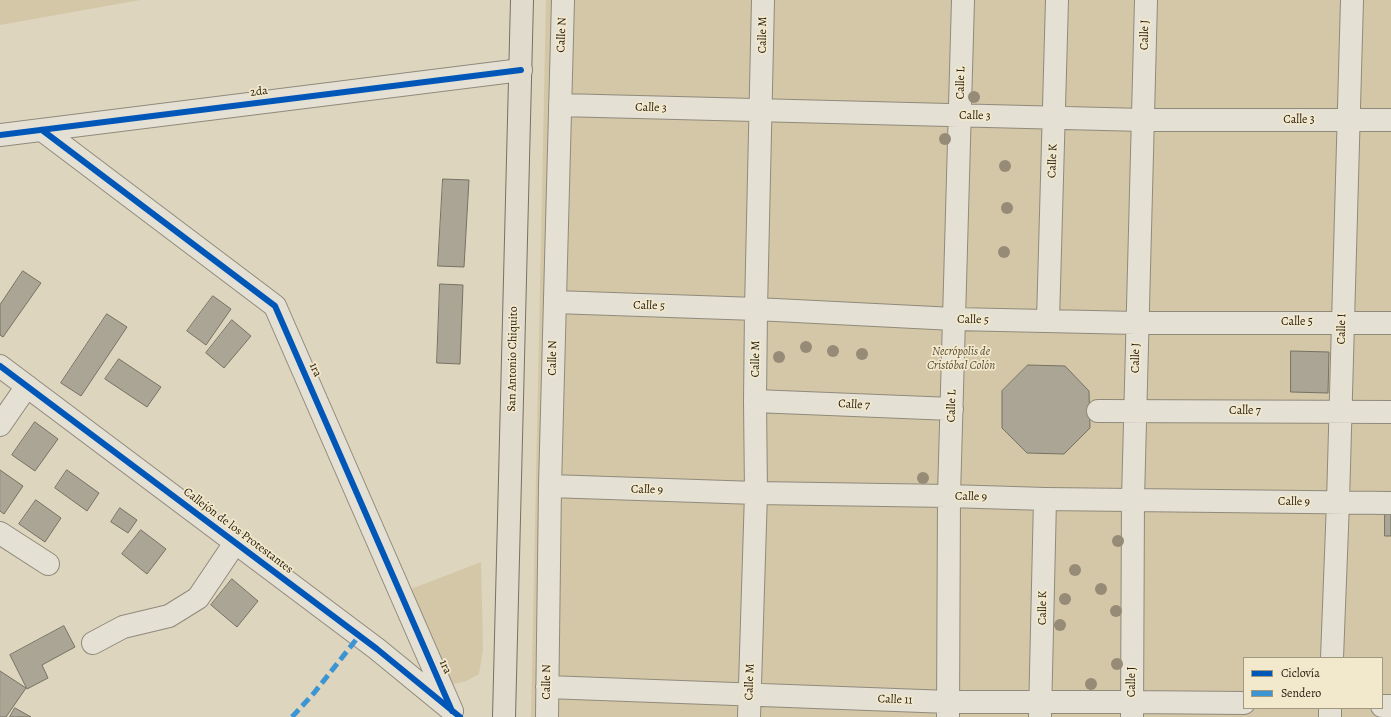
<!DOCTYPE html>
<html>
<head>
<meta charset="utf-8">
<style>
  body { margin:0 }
  #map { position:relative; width:1391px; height:717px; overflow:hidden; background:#ddd5bd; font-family:Alegreya,serif }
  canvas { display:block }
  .legend { position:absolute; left:1243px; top:657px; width:140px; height:52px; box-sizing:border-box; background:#f2e8cb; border:1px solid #a29882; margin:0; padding:5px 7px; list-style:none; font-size:12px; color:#2b2014 }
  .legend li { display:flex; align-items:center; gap:8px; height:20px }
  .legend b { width:20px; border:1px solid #a29882 }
</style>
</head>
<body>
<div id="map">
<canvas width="1391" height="717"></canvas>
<ul class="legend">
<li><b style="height:5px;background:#0057b8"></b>Ciclovía</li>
<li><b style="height:5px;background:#3c94d3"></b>Sendero</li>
</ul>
</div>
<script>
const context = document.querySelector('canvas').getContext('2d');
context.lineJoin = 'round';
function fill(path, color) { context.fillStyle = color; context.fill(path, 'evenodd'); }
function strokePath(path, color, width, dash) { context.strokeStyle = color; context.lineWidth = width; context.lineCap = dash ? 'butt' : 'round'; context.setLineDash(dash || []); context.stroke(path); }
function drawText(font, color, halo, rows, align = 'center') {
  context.font = font + ' Alegreya,serif'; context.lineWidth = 3.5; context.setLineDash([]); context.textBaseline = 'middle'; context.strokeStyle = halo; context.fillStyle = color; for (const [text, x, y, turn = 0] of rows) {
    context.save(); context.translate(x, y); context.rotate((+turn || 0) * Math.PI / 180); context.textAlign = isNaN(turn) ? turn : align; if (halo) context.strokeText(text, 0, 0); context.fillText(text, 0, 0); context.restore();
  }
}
fill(new Path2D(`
  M0 0H140L0 25Z
  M546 0H1391V717H531ZM1244 658H1382V708H1244Z
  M481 562 483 649 479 674 466 681 454 684 445 675 411 589Z`), '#d3c7a7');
const building = new Path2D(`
  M443 179 469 180 464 267 438 266Z
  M23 271 41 283 3 337 0 335V305Z
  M440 284 463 285 460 364 437 363Z
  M213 296 231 309 206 345 187 331Z
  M107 314 127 327 81 396 61 383Z
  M232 320 251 336 224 368 206 353Z
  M1291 351 1329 352 1328 393 1291 392Z
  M119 359 161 387 147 407 105 379Z
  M1028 365 1065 366 1089 391 1090 428 1064 454 1027 453 1002 428V391Z
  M35 422 58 439 35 471 12 455Z
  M0 470 23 486 4 514 0 511Z
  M67 470 99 493 87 511 55 488Z
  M36 500 61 518 45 542 19 524Z
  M1385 506H1391V536H1385Z
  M120 508 137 520 128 533 111 522Z
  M141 530 166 549 147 574 122 554Z
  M232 579 258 601 237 627 211 605Z
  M64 626 75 647 42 665 48 678 27 689 10 655Z
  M0 671 26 688 6 717H0Z
  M15 708 31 717H10Z`);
fill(building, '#aaa594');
strokePath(building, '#777164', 1);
const minor = new Path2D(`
  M560 105 1143 120H1391
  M42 130 275 306 452 711
  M0 135 521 70
  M555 302 756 309 954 319 1137 323H1391
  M1048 321 1057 0
  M0 366 377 649 449 708
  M755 401 952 409
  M1098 411 1391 412
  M0 425 27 386
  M550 486 756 493 949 496 1045 499 1391 503
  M0 533 48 564
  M93 643 123 627 169 616 198 598 235 543
  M1332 658 1338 502 1352 0
  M547 687 949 702H1132L1244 703
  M1382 706H1391
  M1040 716 1045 499
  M547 717 550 486 563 0
  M749 717 756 493 755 401 756 309 763 0
  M948 717 949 496 963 0
  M1132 717 1133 499 1146 0
  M1330 717V708`);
const major = new Path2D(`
  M504 717 522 0`);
strokePath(minor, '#908a7b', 24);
strokePath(major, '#777164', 24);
strokePath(minor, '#e4e0d4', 22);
strokePath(major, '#e0dbcc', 22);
strokePath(new Path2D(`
  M292 717 314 693 359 636`), '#3c94d3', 5, [10, 5]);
strokePath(new Path2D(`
  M42 130 275 306 452 711
  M0 135 521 70
  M0 366 377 649 460 717`), '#0057b8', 6);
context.fillStyle = '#968b76';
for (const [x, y] of [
  [974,97],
  [945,139],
  [1005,166],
  [1007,208],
  [1004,252],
  [806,347],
  [833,351],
  [862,354],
  [779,357],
  [923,478],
  [1118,541],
  [1075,570],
  [1101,589],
  [1065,599],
  [1116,611],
  [1060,625],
  [1117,664],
  [1091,684]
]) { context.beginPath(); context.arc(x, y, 6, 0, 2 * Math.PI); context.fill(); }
drawText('12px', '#2b2014', '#f2e8cb', [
  ["Calle N",562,35,-88],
  ["Calle M",763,35,-89],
  ["Calle J",1145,35,-89],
  ["Calle L",961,83,-89],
  ["2da",259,92,-7],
  ["Calle 3",651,108,2],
  ["Calle 3",975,116,1],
  ["Calle 3",1299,120],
  ["Calle K",1053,161,-88],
  ["Calle 5",649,306,2],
  ["Calle 5",973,320,1],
  ["Calle 5",1297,322],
  ["Calle I",1342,329,-89],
  ["Calle N",553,358,-89],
  ["Calle J",1136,358,-89],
  ["San Antonio Chiquito",513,359,-89],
  ["Calle M",756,359,-89],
  ["1ra",315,370,66],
  ["Calle 7",854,405,3],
  ["Calle L",952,406,-88],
  ["Calle 7",1245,411],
  ["Calle 9",647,490,2],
  ["Calle 9",971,497,2],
  ["Calle 9",1294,502,1],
  ["Callejón de los Protestantes",238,531,37],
  ["Calle K",1043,608,-89],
  ["1ra",445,667,66],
  ["Calle N",547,682,-89],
  ["Calle M",750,682,-88],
  ["Calle J",1132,682,-90],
  ["Calle 11",895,700,2]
]);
drawText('italic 12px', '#5b4f3b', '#f2e8cb', [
  ["Necrópolis de",961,352],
  ["Cristóbal Colón",961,366]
]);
</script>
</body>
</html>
